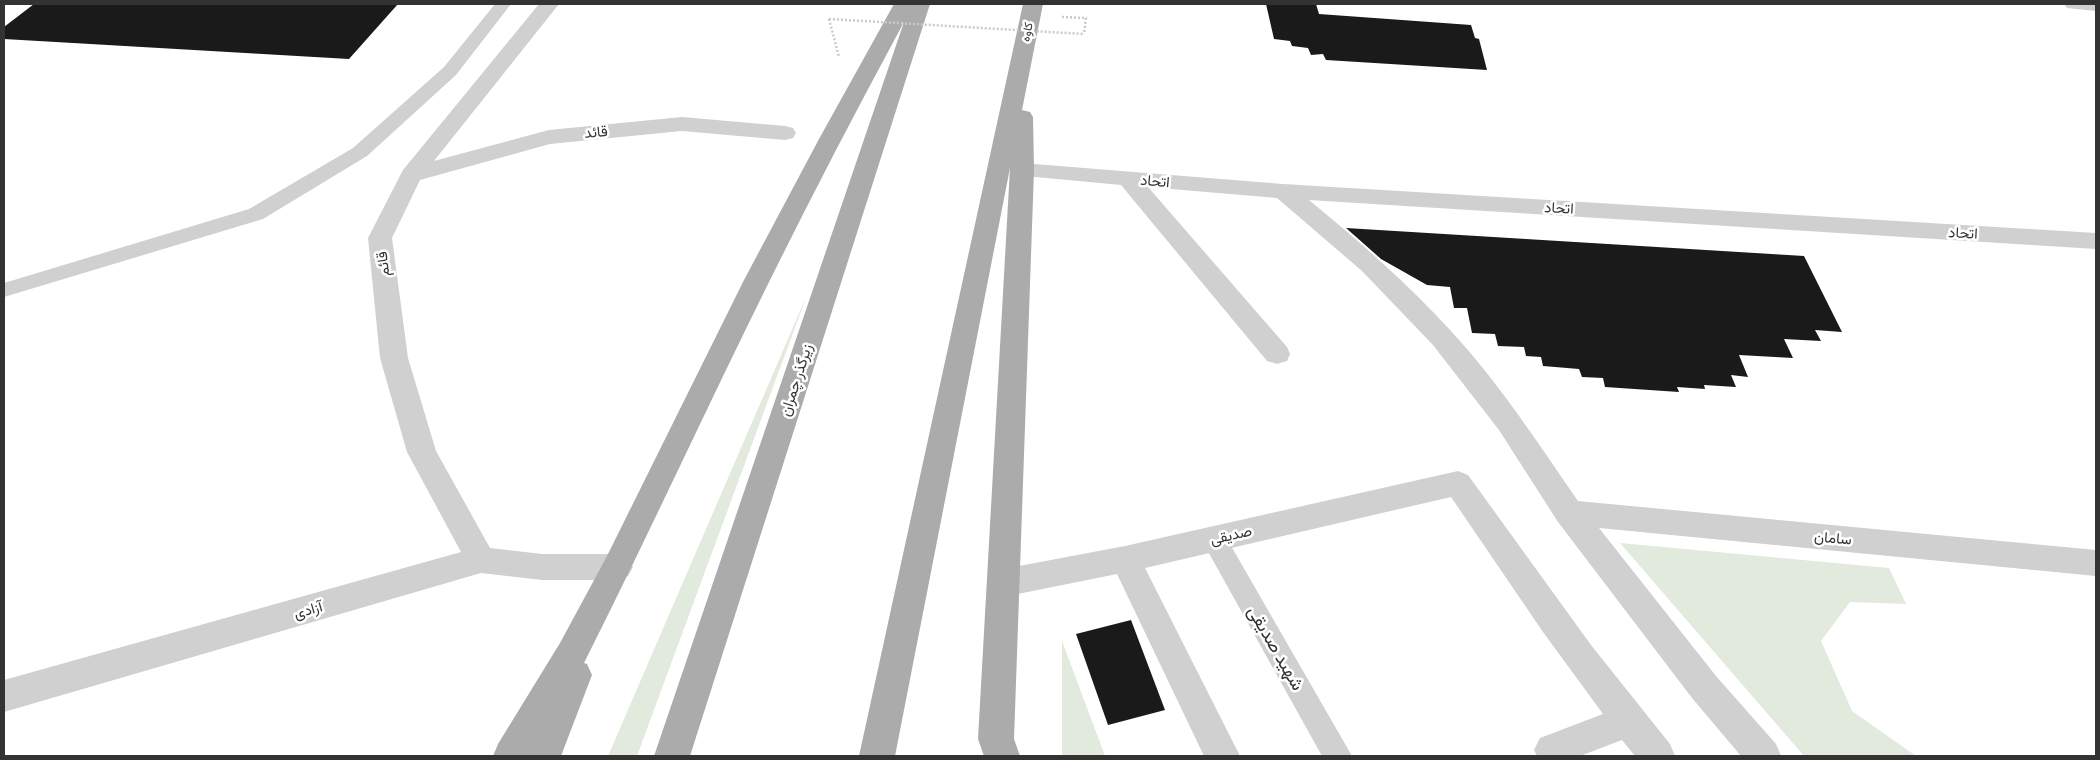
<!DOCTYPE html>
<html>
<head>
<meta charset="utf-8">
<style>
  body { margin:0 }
  #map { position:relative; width:2100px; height:760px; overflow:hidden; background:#fff; font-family:"Exo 2",sans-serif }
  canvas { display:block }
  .frame { position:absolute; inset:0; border:5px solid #333; pointer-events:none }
</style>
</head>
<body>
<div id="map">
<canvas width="2100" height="760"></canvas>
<div class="frame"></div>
</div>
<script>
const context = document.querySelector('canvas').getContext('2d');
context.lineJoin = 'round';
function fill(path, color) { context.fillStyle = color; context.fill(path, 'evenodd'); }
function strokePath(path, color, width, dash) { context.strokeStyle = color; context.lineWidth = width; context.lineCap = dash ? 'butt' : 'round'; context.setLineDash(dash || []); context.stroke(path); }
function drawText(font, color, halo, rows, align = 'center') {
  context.font = font + ' "Exo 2",Vazirmatn,sans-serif'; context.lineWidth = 5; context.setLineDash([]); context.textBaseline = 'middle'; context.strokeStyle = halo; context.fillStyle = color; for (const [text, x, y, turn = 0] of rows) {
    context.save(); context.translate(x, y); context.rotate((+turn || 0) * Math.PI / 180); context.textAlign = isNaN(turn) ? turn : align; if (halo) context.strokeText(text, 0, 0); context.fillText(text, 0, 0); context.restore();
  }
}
fill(new Path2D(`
  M807 295 637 756H608Z
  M1620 543 1889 568 1906 604 1850 602 1821 641 1852 711 1916 756H1804Z
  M1062 641 1105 756H1062Z`), '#e2e9dd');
fill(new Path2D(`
  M34 4H398L349 59 4 39V27Z
  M1266 4H1316L1319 14 1471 25 1475 38 1479 39 1487 70 1326 60 1323 54 1311 55 1308 48 1292 46 1290 41 1274 39Z
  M1346 228 1804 256 1842 332 1815 330 1821 341 1784 339 1793 358 1739 355 1748 377 1731 375 1736 387 1704 385 1705 389 1677 387 1679 392 1605 387 1603 378 1582 377 1579 369 1543 366 1541 357 1526 356 1524 347 1498 346 1495 334 1472 333 1467 308H1454L1450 287 1427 285 1381 259Z
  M1131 620 1165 710 1108 725 1076 634Z`), '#1a1a1a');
strokePath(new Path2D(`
  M1062 17 1086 18 1084 34
  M829 19 839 57`), '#cacaca', 2.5, [2, 2]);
fill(new Path2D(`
  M495 4H511L456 75 367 156 263 219 4 297V283L249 209 353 148 444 67Z
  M1214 528 1223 532 1352 756H1322L1201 539 1205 532Z`), '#d0d0d0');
fill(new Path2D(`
  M539 4H559L434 161 549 130 682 117 785 126 793 128 796 133 793 138 785 140 682 131 550 144 420 180 392 238 408 358 436 451 490 548 542 554H617L628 558 633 567 628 576 617 580H542L481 573 4 712V680L461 552 407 452 380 358 368 238 403 170Z
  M2064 4H2096V11L2067 8Z
  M1022 163 1283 184 2096 233V249L1309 200C1359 241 1407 283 1451 331 1499 383 1538 443 1578 501L2096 550V576L1599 528 1716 676 1776 744 1781 756H1741L1692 698 1558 522 1499 430 1433 345 1362 271 1277 198 1148 187 1287 347 1290 354 1287 361 1277 364 1267 361 1121 185 1014 175 1010 170 1014 165Z
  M1458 471 1468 475 1591 645 1670 744 1675 756H1635L1622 740 1580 756H1537L1534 750 1540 738 1603 714 1543 632 1451 497 1145 568 1240 756H1204L1117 574 1003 597 992 593 987 583 992 573 1003 569 1125 546Z`), '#d0d0d0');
fill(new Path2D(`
  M894 4H930L690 756H654L904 22C858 107 813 193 770 280 707 407 648 536 584 663L587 664 592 675 561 756H493L498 744 560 643 606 558 744 280 819 139Z
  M1023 4H1043L1022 110 1030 112 1033 117 1034 170 1014 739 1020 756H984L978 739 1010 168 895 756H859Z`), '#ababab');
strokePath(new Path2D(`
  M829 19 1084 34`), '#cacaca', 2.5, [2, 2]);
drawText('12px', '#333', '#fff', [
  ["کاوه",1027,32,-79]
]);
drawText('15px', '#333', '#fff', [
  ["قائد",596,132,-5],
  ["اتحاد",1155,181,5],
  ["اتحاد",1559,208,3],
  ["اتحاد",1963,233,3],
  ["قائم",383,264,-97],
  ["زیرگذر چمران",796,380,-72],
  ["صدیقی",1231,535,-13],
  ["سامان",1833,538,5],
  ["آزادی",308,610,-16]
]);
drawText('18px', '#333', '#fff', [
  ["شهید صدیقی",1276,648,60]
]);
</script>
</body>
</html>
